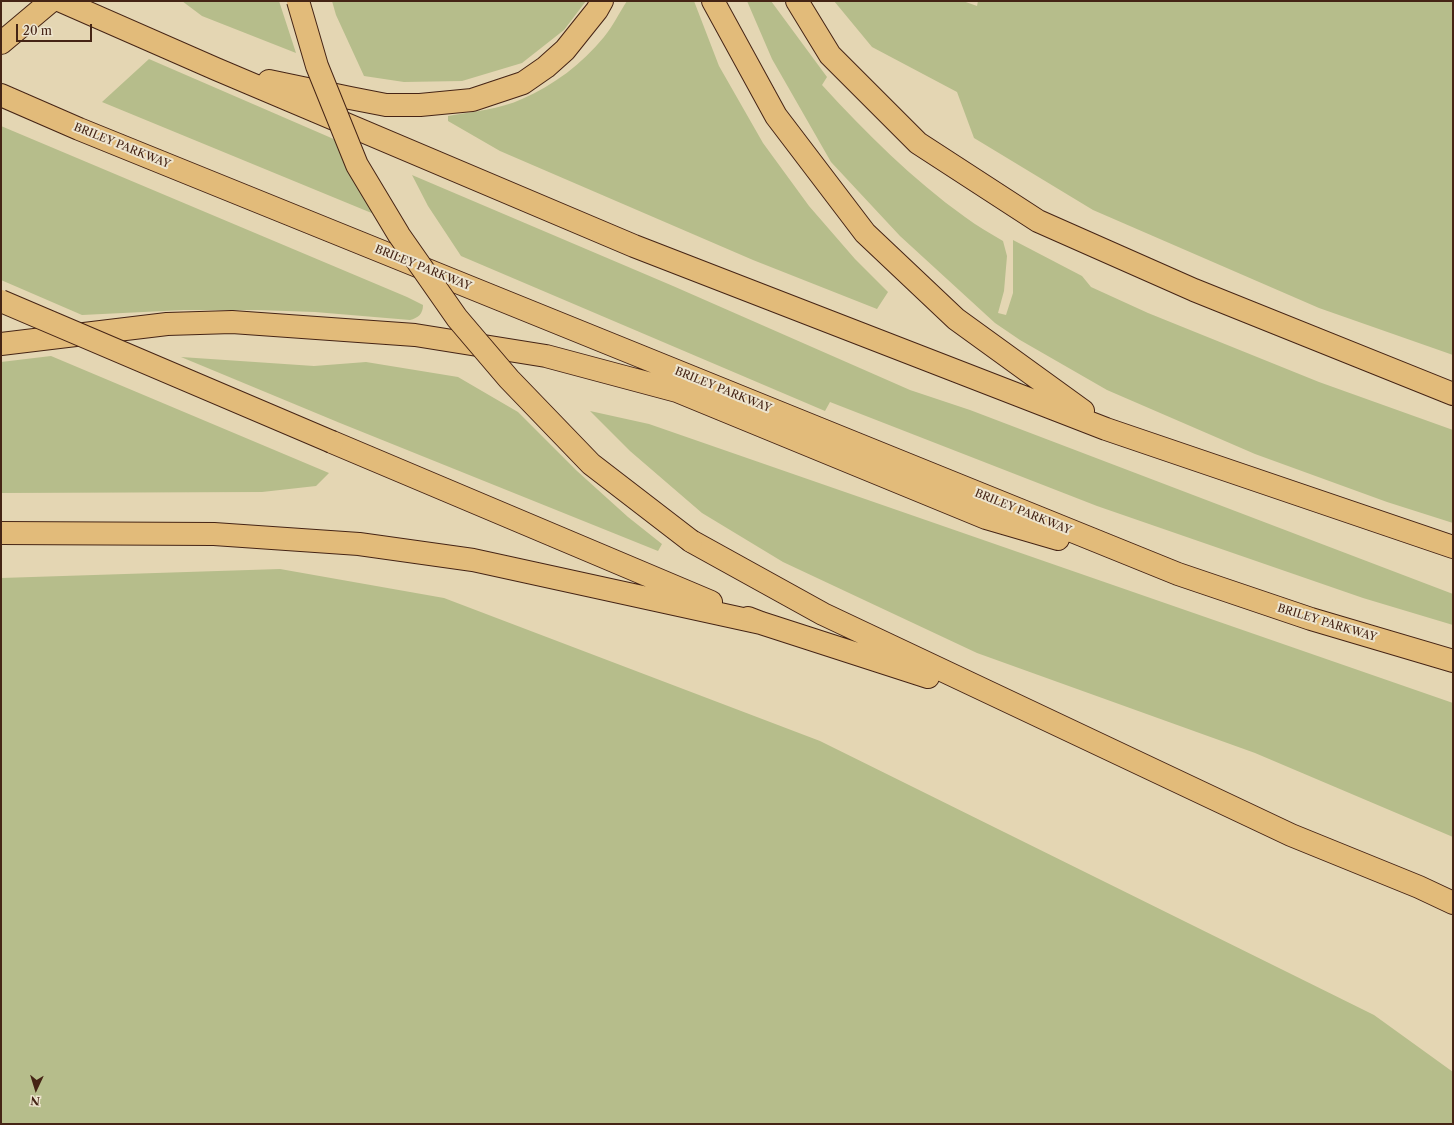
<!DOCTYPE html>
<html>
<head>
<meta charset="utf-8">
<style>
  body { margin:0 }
  #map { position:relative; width:1454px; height:1125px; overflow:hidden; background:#e4d6b3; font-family:"Libre Caslon Text",serif }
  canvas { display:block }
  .frame { position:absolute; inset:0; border:2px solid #452415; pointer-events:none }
  .north { position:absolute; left:16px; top:1069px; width:40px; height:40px; -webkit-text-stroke:3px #ede4ce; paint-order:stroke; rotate:184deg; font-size:11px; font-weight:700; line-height:16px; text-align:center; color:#452415 }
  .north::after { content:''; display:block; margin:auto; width:14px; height:18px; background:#452415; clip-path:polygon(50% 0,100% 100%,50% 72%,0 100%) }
  .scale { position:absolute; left:16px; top:24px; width:76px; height:18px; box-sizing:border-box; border:2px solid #452415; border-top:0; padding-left:5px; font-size:12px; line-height:14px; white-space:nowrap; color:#452415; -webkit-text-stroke:3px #ede4ce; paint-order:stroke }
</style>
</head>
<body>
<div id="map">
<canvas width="1454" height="1125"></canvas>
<div class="frame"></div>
<div class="north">N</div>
<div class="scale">20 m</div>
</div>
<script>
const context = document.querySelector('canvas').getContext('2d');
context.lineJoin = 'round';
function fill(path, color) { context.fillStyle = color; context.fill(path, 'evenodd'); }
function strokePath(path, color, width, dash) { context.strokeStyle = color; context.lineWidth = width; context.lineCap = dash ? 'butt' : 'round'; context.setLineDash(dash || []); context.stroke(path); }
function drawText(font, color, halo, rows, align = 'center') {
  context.font = font + ' "Libre Caslon Text",serif'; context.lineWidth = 4; context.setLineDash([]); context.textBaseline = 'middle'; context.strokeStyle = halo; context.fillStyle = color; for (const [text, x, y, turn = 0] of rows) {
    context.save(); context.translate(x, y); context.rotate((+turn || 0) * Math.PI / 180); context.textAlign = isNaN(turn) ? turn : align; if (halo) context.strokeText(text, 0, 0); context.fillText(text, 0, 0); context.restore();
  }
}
fill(new Path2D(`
  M182 1H279L296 53 202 16Z
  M332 1H586L564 30 522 63 462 81 404 82 364 76 336 15Z
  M627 1H694L719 66 763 143 809 206 855 259 888 292 877 309 753 260 500 151 448 121V116C471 112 501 109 522 99 554 85 582 64 604 37 613 26 619 13 627 1Z
  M747 1H771L827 77 822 85C866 133 912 179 965 217 977 226 990 233 1003 241L1007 256 1004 291 998 313 1006 315 1013 293V240L1082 276 1091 287 1148 313 1319 382 1453 430V523L1387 502 1255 454 1107 390 1020 340 995 323 900 236 831 162 772 59Z
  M834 1H963L977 6 978 1H1453V355L1319 308 1093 210 974 138 957 92 872 47Z
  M149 59 336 140 374 214 102 102Z
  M1 126 407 297 423 305C423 314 418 318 410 320L315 312 257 310H184L82 315 1 280Z
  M412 175 673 286 910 390 970 410 1453 594V625L1363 598 1097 506 830 402 825 411 461 256 428 206Z
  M51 356 329 473 316 486 262 492 1 493V362Z
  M181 357 314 366 366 362 458 377 518 412 577 471 628 517 662 544 658 551 340 423Z
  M590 411 649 424 1453 703V837L1255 753 977 653 783 562 702 513 630 451Z
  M280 569 444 598 820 741 1374 1015 1453 1072V1124H1V578Z`), '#b6bd8b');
const motorway = new Path2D(`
  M61 1 216 69 634 246 1106 429 1453 547
  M713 1 776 116 865 233 956 319 1083 411
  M797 1 830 55 918 143 1038 221 1194 290 1453 394
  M1 43 51 1
  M269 81 350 98 386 105H420L472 100 523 83 546 67 565 50 597 10 602 1
  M1 95 79 129 1178 574 1311 619 1453 661
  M1 344 167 324 232 322 415 335 546 356 677 391 986 518 1058 539
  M332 442 711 602
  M1 533 214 534 359 544 473 560 761 623
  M691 541 823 614 1291 835 1419 887 1453 903
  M748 618 761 623 928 677`);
strokePath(motorway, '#452415', 24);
strokePath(motorway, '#e2bb7a', 22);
const motorwayBridge = new Path2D(`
  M298 1 317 66 357 165 399 235 457 318 509 379 591 464 691 541
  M1 301 332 442`);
strokePath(motorwayBridge, '#452415', 24, []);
strokePath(motorwayBridge, '#e2bb7a', 22);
drawText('11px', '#452415', '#ede4ce', [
  ["BRILEY PARKWAY",122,146,22],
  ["BRILEY PARKWAY",423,268,22],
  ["BRILEY PARKWAY",723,390,22],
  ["BRILEY PARKWAY",1023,512,22],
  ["BRILEY PARKWAY",1327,623,17]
]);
</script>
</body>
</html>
